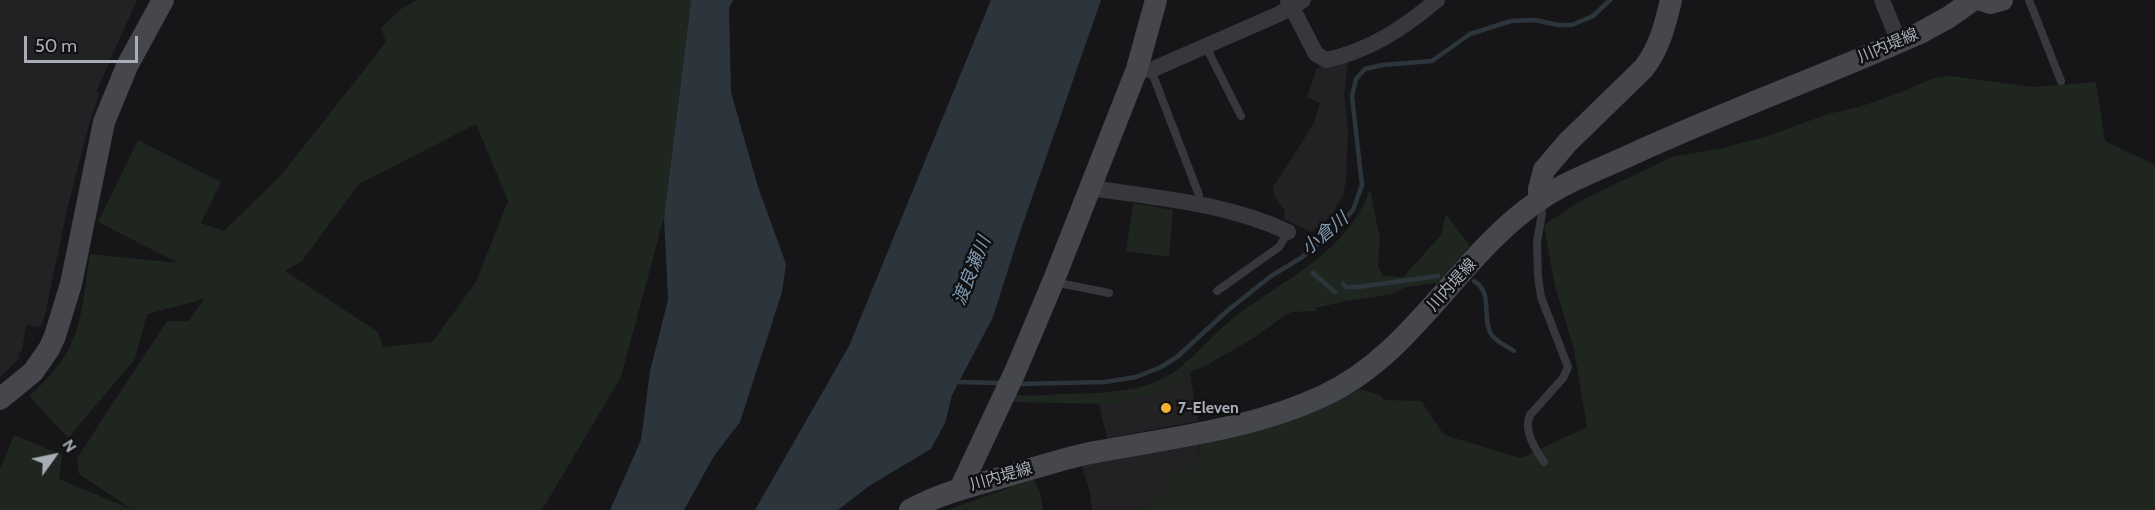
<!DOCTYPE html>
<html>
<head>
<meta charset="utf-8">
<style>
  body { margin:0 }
  #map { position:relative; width:2155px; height:510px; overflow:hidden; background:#161618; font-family:Cabin,sans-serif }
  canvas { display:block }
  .north { position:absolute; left:24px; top:426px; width:60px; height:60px; -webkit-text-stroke:4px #111113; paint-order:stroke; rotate:57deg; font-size:16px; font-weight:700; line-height:24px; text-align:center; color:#a8adb8 }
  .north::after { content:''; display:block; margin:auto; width:21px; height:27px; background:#a8adb8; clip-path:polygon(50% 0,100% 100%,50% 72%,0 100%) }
  .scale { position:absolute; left:24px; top:36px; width:114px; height:27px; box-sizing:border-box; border:3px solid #a8adb8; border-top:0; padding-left:8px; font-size:18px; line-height:21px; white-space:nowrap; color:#a8adb8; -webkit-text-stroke:4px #111113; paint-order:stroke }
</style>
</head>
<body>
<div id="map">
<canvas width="2155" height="510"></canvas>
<div class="north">N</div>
<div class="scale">50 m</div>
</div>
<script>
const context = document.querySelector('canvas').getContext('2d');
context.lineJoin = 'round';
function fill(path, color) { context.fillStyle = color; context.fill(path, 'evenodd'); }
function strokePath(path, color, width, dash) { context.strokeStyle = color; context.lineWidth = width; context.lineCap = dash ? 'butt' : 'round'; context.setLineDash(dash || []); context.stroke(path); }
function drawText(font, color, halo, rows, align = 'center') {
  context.font = font + ' Cabin,"Noto Sans JP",sans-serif'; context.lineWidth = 5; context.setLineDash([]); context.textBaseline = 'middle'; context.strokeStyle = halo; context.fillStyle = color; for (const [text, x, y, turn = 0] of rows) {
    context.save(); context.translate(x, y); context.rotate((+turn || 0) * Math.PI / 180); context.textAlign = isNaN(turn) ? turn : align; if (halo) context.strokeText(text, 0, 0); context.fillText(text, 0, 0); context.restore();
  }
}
fill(new Path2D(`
  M0 0H137L97 90 99 94 90 121 67 210 44 319 40 327 26 325 22 350 18 355 20 358 0 377Z
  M1348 60 1344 95 1348 131 1346 182 1343 195 1332 214 1326 221H1324L1312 232 1284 219 1285 211 1275 198 1273 187 1313 125 1320 103 1307 97 1317 68Z
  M1190 372 1198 421 1107 438 1099 404H1111L1171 387Z
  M1199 444 1197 466 1171 475 1166 491 1148 510H1092L1090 492 1081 464Z`), '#222225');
fill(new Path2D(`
  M417 0H691L664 217 621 377 542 510H0V470L14 435 62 455 59 479 131 509 79 474 77 458 167 321H189L204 299 147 314 135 359 68 438 29 396C43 384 56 370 66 354 83 325 85 286 90 254L178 263 98 222 138 140 221 182 201 223 224 231 282 174 386 42 381 28 401 9ZM476 124 508 201 476 282 432 342 383 347 378 332 285 271 302 261 359 184Z
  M1950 76 2033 87 2096 82 2105 141 2155 165V510H1145L1154 498 1166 491 1171 475 1197 466 1200 444 1328 406 1360 389 1382 396 1384 400 1421 401 1444 435 1521 458 1587 427 1574 350 1554 282 1544 225 1580 201 1672 157 1723 148 1768 136 1828 114 1862 106 1899 93 1934 78Z
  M1370 189 1380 239 1378 266 1383 276 1403 277 1441 235 1446 214 1470 246 1437 283 1406 287 1392 294 1347 301 1316 308 1317 311 1292 312 1285 315 1254 338 1205 366 1190 372 1171 387 1158 393 1111 404 1009 402 1014 394C1028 397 1044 395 1059 394 1092 393 1127 394 1158 381 1185 369 1202 345 1224 326 1275 282 1347 257 1370 189Z
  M1133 203 1173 210 1169 257 1126 251Z
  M1034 479 1040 493 1043 510H947Z`), '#1e261f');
fill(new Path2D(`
  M691 0H733L729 8 731 92 758 187 786 264 782 292 740 422 714 456 684 510H610L641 440 650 371 668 300 664 217Z
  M991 0H1101L1019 235 993 317 952 395 945 423 931 449 869 486 838 510H755L849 346Z`), '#2c353c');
strokePath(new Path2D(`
  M1313 273 1335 292
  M1474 281C1494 293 1481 317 1491 334 1496 342 1507 346 1514 351
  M1343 284 1346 287H1358L1438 276
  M956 382 1001 383
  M1016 384 1105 382 1136 377 1161 367 1177 357 1227 311 1271 276 1301 258 1336 229 1353 210 1362 185 1352 96 1356 79 1365 69 1382 65 1432 61 1470 34 1511 21 1535 20 1558 25H1572L1593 16 1610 0`), '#2c353c', 4.5);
strokePath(new Path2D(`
  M2029 0 2061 81
  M1206 47 1241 116
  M1151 70 1199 195 1200 205
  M1540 203 1542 213 1537 242 1538 276 1541 297 1568 367 1563 378 1530 415C1523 430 1535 449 1544 462
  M1054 282 1109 293
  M1217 291 1279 247 1288 232`), '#37383d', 8);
strokePath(new Path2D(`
  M1288 0 1316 54 1326 60C1369 51 1404 28 1437 0
  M1882 0 1899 42
  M1137 69 1151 70 1279 14 1303 0
  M1091 188C1157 198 1227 203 1288 232`), '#37383d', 16);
strokePath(new Path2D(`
  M1982 0 1991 3 2002 0
  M1539 200V189L1544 170 1567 143 1644 68C1660 47 1665 25 1671 0
  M0 399 33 372 49 349 55 336 71 284 104 122 127 66 163 0
  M960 489 1015 372 1053 282 1137 69 1156 0
  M910 510C941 493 974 485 1007 476 1035 468 1062 459 1090 453 1168 438 1250 430 1323 396 1414 354 1458 256 1538 201 1568 180 1603 168 1635 153 1729 110 1826 75 1920 33L1949 17 1973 0`), '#45474d', 22);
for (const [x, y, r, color] of [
  [1166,408,6,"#f2b134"]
]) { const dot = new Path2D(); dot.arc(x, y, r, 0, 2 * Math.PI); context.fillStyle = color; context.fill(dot); strokePath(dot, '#111113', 2); }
drawText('16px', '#a8adb8', '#111113', [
  ["川内堤線",1888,46,-23],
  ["川内堤線",1452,285,-48],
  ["川内堤線",1001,477,-16]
]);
drawText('bold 16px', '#a8adb8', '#111113', [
  ["7-Eleven",1178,408]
], 'left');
drawText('italic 18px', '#7f9bb3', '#111113', [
  ["小倉川",1325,234,-40],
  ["渡良瀬川",972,271,-68]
]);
</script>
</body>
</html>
